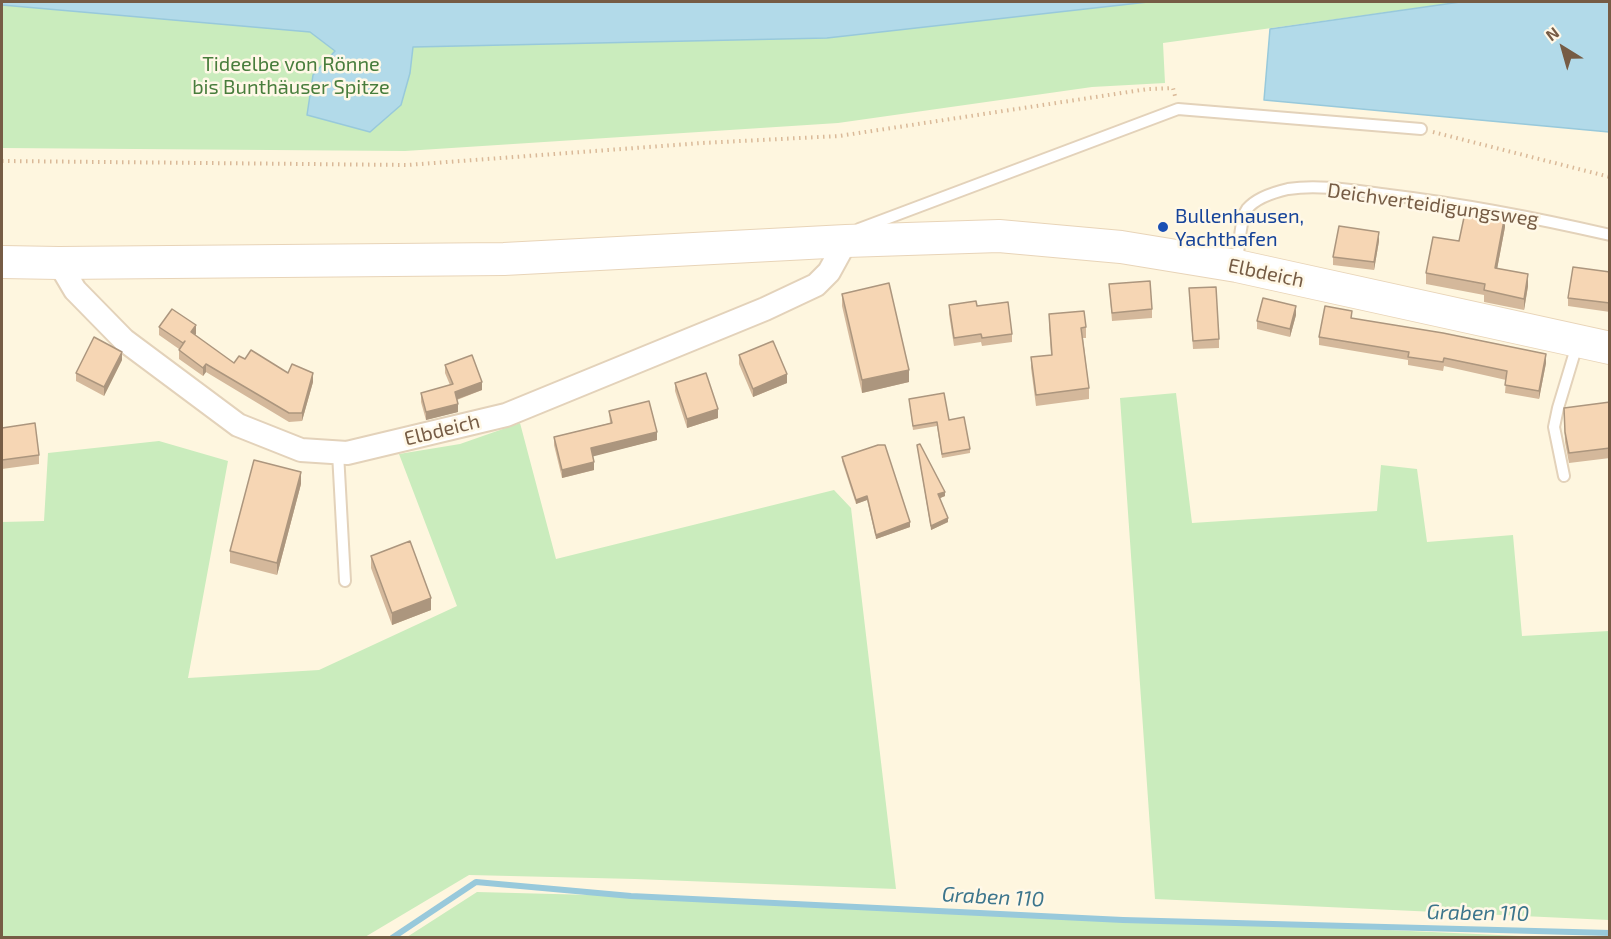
<!DOCTYPE html>
<html>
<head>
<meta charset="utf-8">
<style>
  body { margin:0 }
  #map { position:relative; width:1611px; height:939px; overflow:hidden; background:#fef6df; font-family:"Exo 2",sans-serif }
  canvas { display:block }
  .frame { position:absolute; inset:0; border:3px solid #765c45; pointer-events:none }
  .north { position:absolute; left:1533px; top:18px; width:60px; height:60px; -webkit-text-stroke:4px #fff8e7; paint-order:stroke; rotate:323deg; font-size:16px; font-weight:700; line-height:24px; text-align:center; color:#765c45 }
  .north::after { content:''; display:block; margin:auto; width:21px; height:27px; background:#765c45; clip-path:polygon(50% 0,100% 100%,50% 72%,0 100%) }
</style>
</head>
<body>
<div id="map">
<canvas width="1611" height="939"></canvas>
<div class="frame"></div>
<div class="north">N</div>
</div>
<script>
const context = document.querySelector('canvas').getContext('2d');
context.lineJoin = 'round';
function fill(path, color) { context.fillStyle = color; context.fill(path, 'evenodd'); }
function strokePath(path, color, width, dash) { context.strokeStyle = color; context.lineWidth = width; context.lineCap = dash ? 'butt' : 'round'; context.setLineDash(dash || []); context.stroke(path); }
function drawText(font, color, halo, rows, align = 'center') {
  context.font = font + ' "Exo 2",sans-serif'; context.lineWidth = 5; context.setLineDash([]); context.textBaseline = 'middle'; context.strokeStyle = halo; context.fillStyle = color; for (const [text, x, y, turn = 0] of rows) {
    context.save(); context.translate(x, y); context.rotate((+turn || 0) * Math.PI / 180); context.textAlign = isNaN(turn) ? turn : align; if (halo) context.strokeText(text, 0, 0); context.fillText(text, 0, 0); context.restore();
  }
}
fill(new Path2D(`
  M2 2H1460L1163 43 1165 83 1092 87 838 123 405 151 2 148Z
  M1176 393 1192 523 1377 511 1381 465 1417 469 1427 542 1513 535 1522 636 1609 631V920L1155 899 1120 398Z
  M520 423 556 559 834 490 851 508 896 889 635 879 469 875 365 937H2V522L44 521 48 453 159 441 228 461 188 678 319 670 457 606 399 454 460 444Z
  M477 892 631 896 1543 937H407Z`), '#caecbd');
const water = new Path2D(`
  M2 2H1148L827 38 413 47 410 73 401 105 370 132 307 115 313 75 335 51 310 32 2 5Z
  M1460 2H1609V132L1264 100 1270 29Z`);
fill(water, '#b2dae9');
strokePath(water, '#98c9db', 1.5);
strokePath(new Path2D(`
  M392 938 476 882 631 896 1123 920 1610 933`), '#98c9db', 6);
const lane = new Path2D(`
  M859 229 1178 109 1421 129
  M1237 263C1239 250 1240 219 1247 209 1256 198 1275 192 1288 189 1321 184 1356 191 1389 195 1463 204 1537 218 1610 235
  M338 453 345 581
  M1564 476 1554 427 1558 408 1577 345`);
const street = new Path2D(`
  M59 263 75 290 124 340 238 425 301 450 347 453 506 415 765 309 816 285 829 272 846 241`);
const secondary = new Path2D(`
  M2 262 59 263 504 259 846 241 999 236 1121 247 1237 266 1610 348`);
strokePath(lane, '#e3d2ba', 14);
strokePath(street, '#e3d2ba', 26);
strokePath(secondary, '#e8d4b8', 34);
strokePath(new Path2D(`
  M1433 132 1610 177
  M2 161 407 165 702 143 839 136 1148 89 1173 88 1175 96`), '#dab998', 4, [1.5, 4.5]);
strokePath(lane, '#fff', 10);
strokePath(street, '#fff', 22);
strokePath(secondary, '#fff', 32);
fill(new Path2D(`
  M1505 227 1497 269 1528 286 1524 310 1484 302V295L1426 284V273Z
  M1379 241 1374 270 1333 265V257Z
  M1610 272V312L1568 306V298Z
  M1109 284 1152 309V318L1112 321Z
  M1189 288 1219 339V348L1193 349Z
  M842 294 909 382 862 393 842 306Z
  M949 305 977 306 1012 334V342L982 346 981 342 954 346 949 314Z
  M1049 314 1086 327V338H1083L1089 388V399L1036 406 1031 368V357L1051 355 1049 325Z
  M1296 315 1290 337 1257 329V321Z
  M1352 318 1546 363 1539 399 1505 393 1506 380 1444 366 1443 371 1408 365V360L1319 345V337Z
  M159 327 196 334 195 335 234 363 245 359 313 382 302 421 289 422 206 372 203 376 179 359V349L159 335Z
  M739 355 787 383 753 397 739 364Z
  M122 360 104 396 76 381V373Z
  M445 365 482 390 457 400 458 412 426 420 421 402V393L450 385 445 373Z
  M675 383 718 418 687 428 675 391Z
  M909 399 949 420 970 449V453L942 458 937 426 913 430Z
  M1610 402V458L1569 463 1565 442 1564 418Z
  M609 411 657 440 592 456 594 470 562 478 554 445V437L610 423Z
  M2 428 39 455V464L2 469Z
  M917 445 945 496 940 498 948 522 931 530Z
  M842 457 910 527 876 539 867 500 856 504 842 461Z
  M301 484 277 575 230 563V551Z
  M371 556 431 610 392 625 371 568Z`), '#d4b89b');
fill(new Path2D(`
  M1505 215V227L1495 280V268Z
  M1379 232V241L1374 270V262Z
  M1528 274V286L1524 310V299Z
  M1296 306V315L1290 337V329Z
  M196 325V334L191 340V332Z
  M122 352V360L104 396V387Z
  M1546 354V363L1539 399V391Z
  M206 364V372L203 376V368Z
  M909 370V382L862 393V380Z
  M313 373V382L302 421V413Z
  M787 374V383L753 397V389Z
  M482 382V390L455 400V392Z
  M458 404V412L426 420V412Z
  M718 409V418L687 428V419Z
  M657 432V440L591 457V448Z
  M594 462V470L562 478V470Z
  M301 472V484L277 575V563Z
  M945 492V496L938 499V494Z
  M867 496V500L856 504V500Z
  M948 518V522L931 530V526Z
  M910 522V527L876 539V535Z
  M431 598V610L392 625V613Z`), '#ac967e');
const building = new Path2D(`
  M1466 208 1505 215 1495 268 1528 274 1524 299 1484 290 1485 284 1426 273 1433 237 1459 241Z
  M1339 226 1379 232 1374 262 1333 257Z
  M1573 267 1610 272V303L1568 298Z
  M1150 281 1152 309 1112 313 1109 284Z
  M889 283 909 370 862 380 842 294Z
  M1216 287 1219 339 1193 341 1189 288Z
  M1263 298 1296 306 1290 329 1257 321Z
  M976 301 977 306 1008 302 1012 334 982 338 981 334 954 338 949 305Z
  M1325 306 1352 311 1351 318 1443 333 1546 354 1539 391 1505 385 1507 371 1444 358 1443 362 1408 357 1409 352 1319 337Z
  M172 309 196 325 191 332 234 363 239 356 245 359 251 350 288 373 292 364 313 373 302 413H289L206 364 203 368 179 350 185 341 183 343 159 327Z
  M1084 311 1086 327 1081 328 1089 388 1036 395 1031 357 1052 355 1049 314Z
  M94 337 122 352 104 387 76 373Z
  M773 341 787 374 753 389 739 355Z
  M472 355 482 382 455 392 458 404 426 412 421 393 453 384 445 365Z
  M706 373 718 409 687 419 675 383Z
  M944 393 949 420 964 417 970 449 942 454 937 422 913 426 909 399Z
  M649 401 657 432 591 448 594 462 562 470 554 437 612 423 609 411Z
  M1610 402V448L1569 453 1565 432 1564 408Z
  M35 423 39 455 2 460V428Z
  M920 444 945 492 938 494 948 518 931 526 917 445Z
  M878 445H885L910 522 876 535 867 496 856 500 842 457Z
  M254 460 301 472 277 563 230 551Z
  M410 541 431 598 392 613 371 556Z`);
fill(building, '#f6d6b4');
strokePath(building, '#ac967e', 1.5);
for (const [x, y, r, color] of [
  [1163,227,6,"#1a4fb4"]
]) { const dot = new Path2D(); dot.arc(x, y, r, 0, 2 * Math.PI); context.fillStyle = color; context.fill(dot); strokePath(dot, '#fff8e7', 2); }
drawText('20px', '#487d3c', '#fff8e7', [
  ["Tideelbe von Rönne",291,64],
  ["bis Bunthäuser Spitze",291,87]
]);
drawText('20px', '#765c45', '#fff8e7', [
  ["Deichverteidigungsweg",1433,205,8],
  ["Elbdeich",1266,273,12],
  ["Elbdeich",442,430,-14]
]);
drawText('20px', '#164399', '#fff8e7', [
  ["Bullenhausen,",1175,216],
  ["Yachthafen",1175,239]
], 'left');
drawText('italic 21px', '#3c758c', '#fff8e7', [
  ["Graben 110",993,897,3],
  ["Graben 110",1478,913,1]
]);
</script>
</body>
</html>
